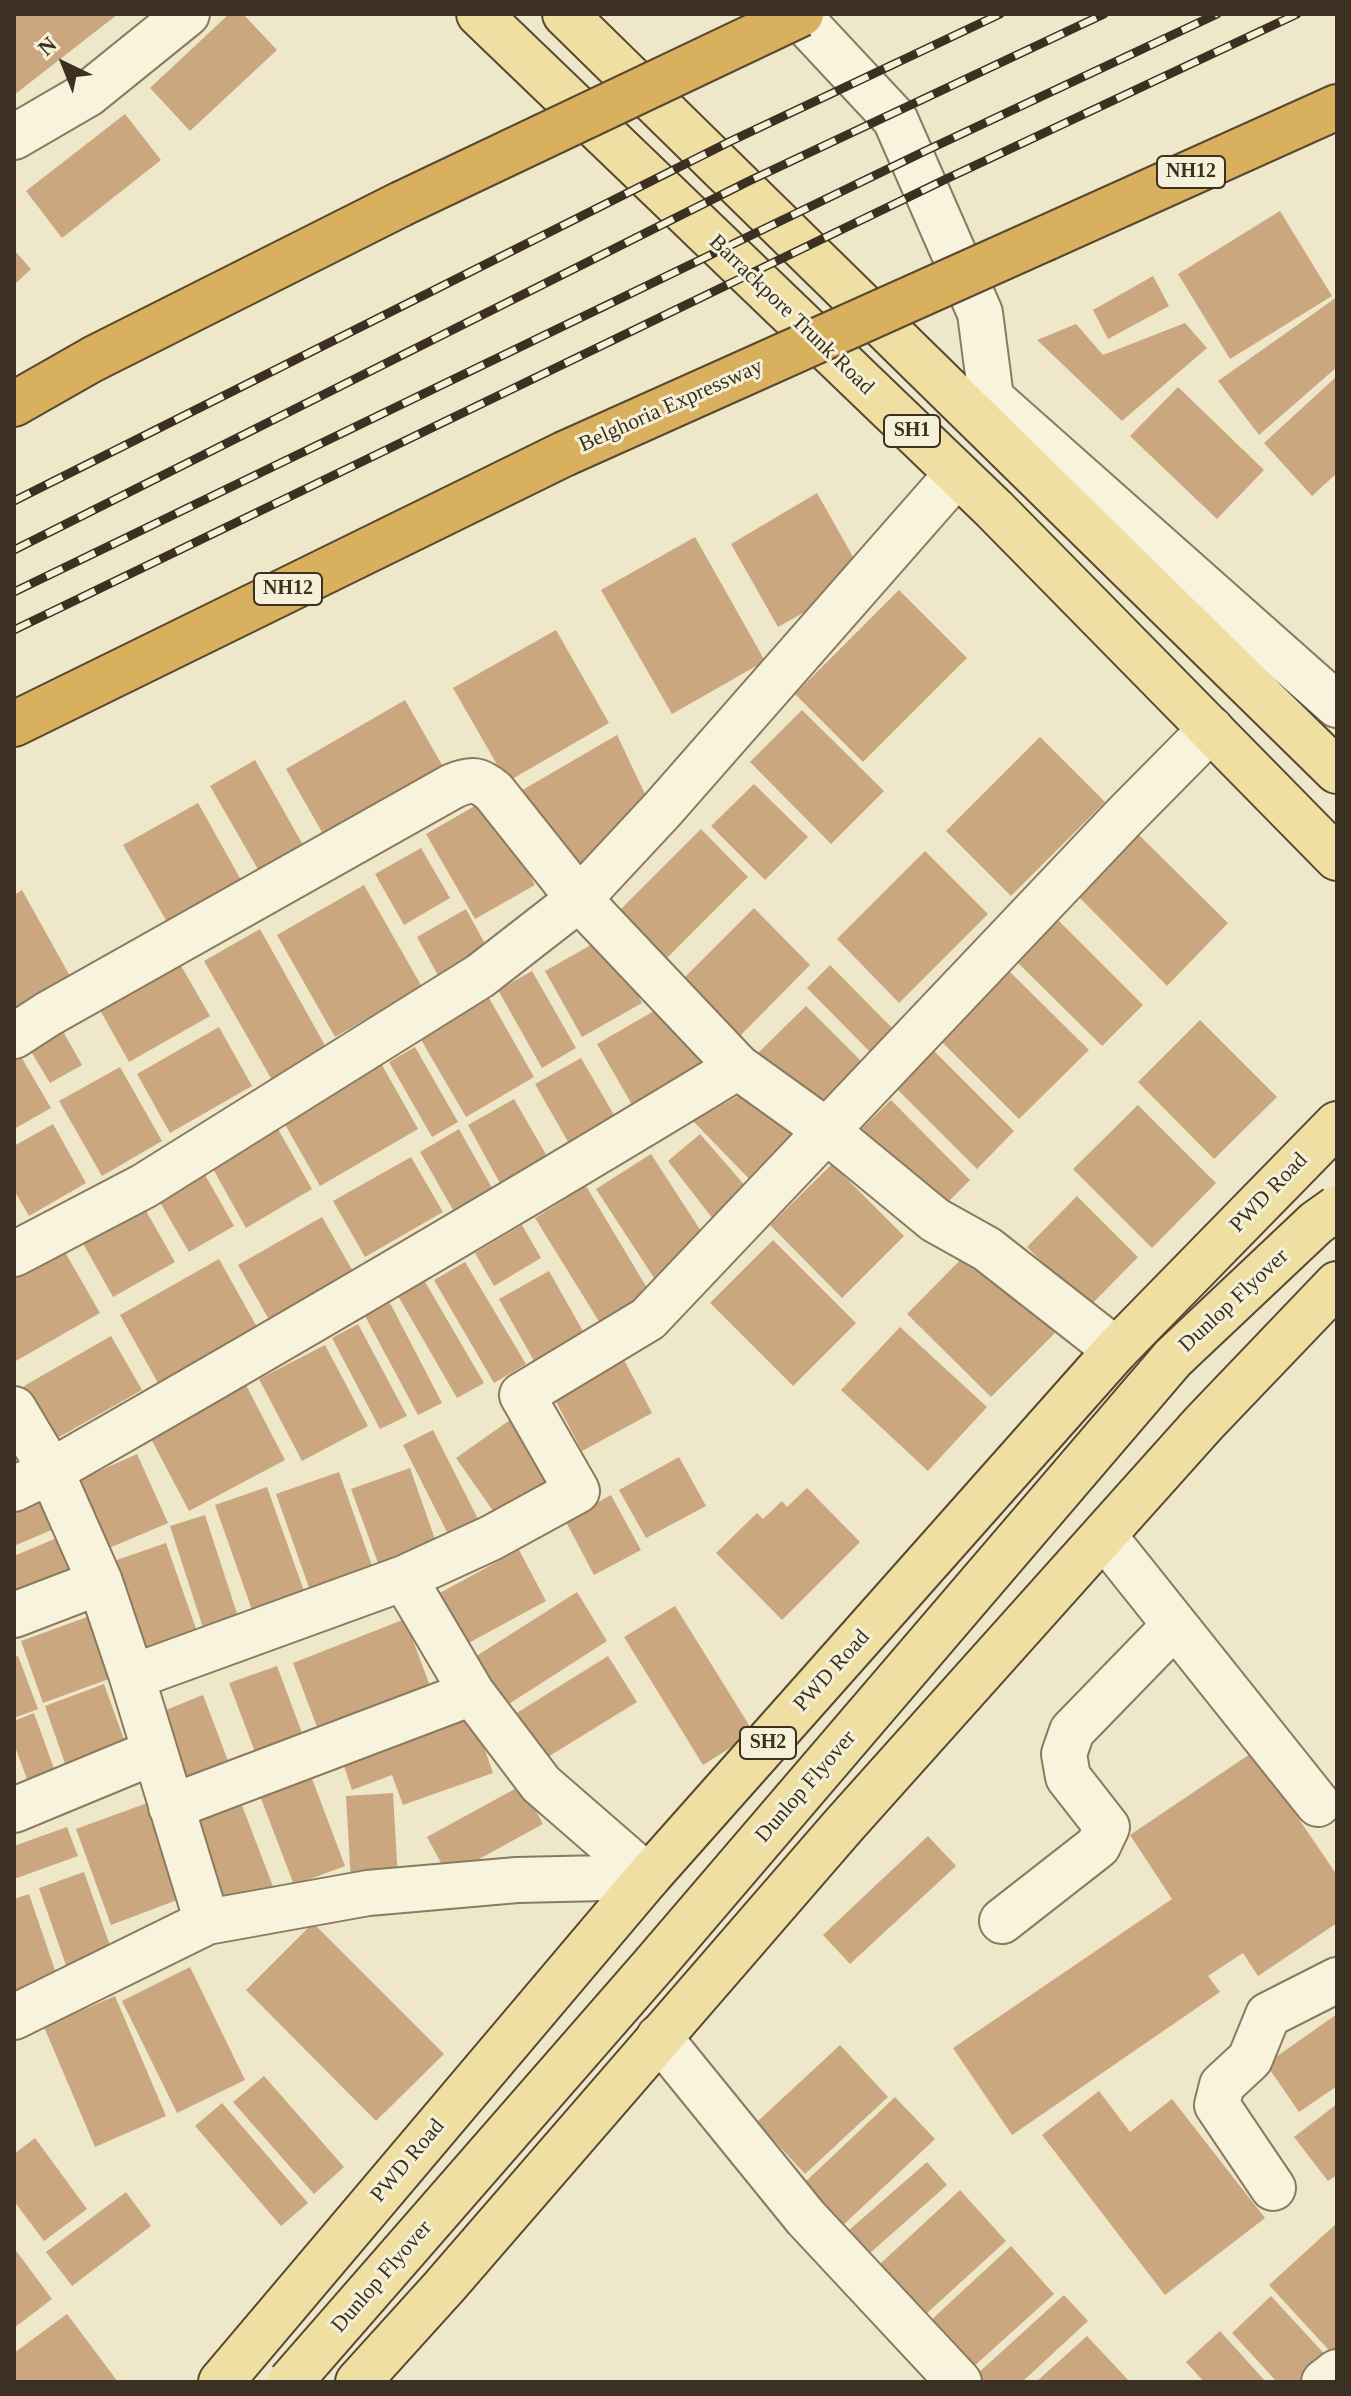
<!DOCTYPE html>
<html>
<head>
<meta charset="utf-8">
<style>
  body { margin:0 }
  #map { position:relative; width:1351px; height:2396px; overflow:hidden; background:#eee7c9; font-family:"Times New Roman",serif }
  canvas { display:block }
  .frame { position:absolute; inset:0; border:16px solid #3b3021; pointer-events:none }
  .north { position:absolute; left:24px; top:24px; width:80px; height:80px; -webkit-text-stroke:6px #f5f0d8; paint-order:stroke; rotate:317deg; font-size:22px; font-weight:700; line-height:32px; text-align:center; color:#3b3021 }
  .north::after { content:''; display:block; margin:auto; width:28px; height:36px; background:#3b3021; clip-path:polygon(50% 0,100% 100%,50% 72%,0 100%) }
</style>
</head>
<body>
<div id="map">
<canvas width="1351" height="2396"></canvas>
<div class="frame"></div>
<div class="north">N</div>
</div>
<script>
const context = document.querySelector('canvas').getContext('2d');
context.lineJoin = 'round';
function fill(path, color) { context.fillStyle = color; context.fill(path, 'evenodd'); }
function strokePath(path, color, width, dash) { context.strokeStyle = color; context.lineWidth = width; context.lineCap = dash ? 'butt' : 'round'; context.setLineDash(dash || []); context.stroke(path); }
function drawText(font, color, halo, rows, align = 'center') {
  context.font = font + ' "Times New Roman",serif'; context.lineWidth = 6; context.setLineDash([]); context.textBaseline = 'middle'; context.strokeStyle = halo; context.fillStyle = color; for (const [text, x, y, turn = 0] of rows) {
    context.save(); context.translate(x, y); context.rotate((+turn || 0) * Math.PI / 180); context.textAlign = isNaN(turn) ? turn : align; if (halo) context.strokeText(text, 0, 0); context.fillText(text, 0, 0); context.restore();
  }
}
fill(new Path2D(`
  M14 14H118L14 95Z
  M229 14H243L277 50 190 131 150 88Z
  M125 114 161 160 62 238 26 191Z
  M1280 211 1332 296 1230 359 1178 274Z
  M14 250 31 269 14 285Z
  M1153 276 1169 306 1108 339 1093 310Z
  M1337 297V367L1259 435 1218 381Z
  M1185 323 1207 348 1122 421 1037 340 1076 324 1103 355Z
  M1337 376V473L1312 496 1264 443Z
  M1178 387 1264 470 1217 519 1130 436Z
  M817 493 865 578 778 627 731 544Z
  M695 537 765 661 672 714 601 590Z
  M899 590 967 658 863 762 795 694Z
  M556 630 609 723 507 782 453 688Z
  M405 700 446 772 327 841 286 769Z
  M802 710 884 791 831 844 750 762Z
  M617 735 645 794 568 878 519 792Z
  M1040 737 1105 802 1011 896 946 831Z
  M255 760 307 852 263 878 210 786Z
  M754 784 808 837 765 880 711 826Z
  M487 799 535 885 475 919 426 834Z
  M198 803 245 887 171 929 123 845Z
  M701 829 748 877 661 964 613 917Z
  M1138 834 1228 923 1167 986 1077 895Z
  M421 848 450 898 404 925 375 874Z
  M925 851 988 914 899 1003 837 939Z
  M364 885 422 987 335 1037 277 935Z
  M22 890 70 976 14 1008V895Z
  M754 908 810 965 739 1037 682 980Z
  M466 909 489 951 440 979 417 937Z
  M1053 915 1143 1005 1102 1046 1011 956Z
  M260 929 327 1049 272 1080 204 961Z
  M605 937 642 1003 582 1037 545 971Z
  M180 964 210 1016 129 1062 100 1010Z
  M830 965 893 1029 870 1052 807 988Z
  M532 971 576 1048 542 1068 498 990Z
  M1010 972 1089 1050 1019 1119 941 1041Z
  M489 998 534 1077 466 1117 420 1038Z
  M666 1004 707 1075 638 1115 597 1044Z
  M806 1006 864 1064 817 1112 758 1053Z
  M1200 1020 1277 1097 1214 1159 1138 1082Z
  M60 1026 82 1065 50 1083 27 1045Z
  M219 1027 252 1086 170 1133 137 1074Z
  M415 1047 458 1122 432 1137 389 1062Z
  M931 1048 1014 1131 977 1169 894 1086Z
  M20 1055 51 1108 14 1129V1059Z
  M581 1058 617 1120 571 1147 535 1084Z
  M382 1065 418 1129 320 1186 283 1121Z
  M120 1067 162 1141 102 1176 59 1101Z
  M749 1090 801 1146 757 1187 693 1121Z
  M514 1099 548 1158 501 1185 468 1125Z
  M891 1100 970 1180 938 1212 858 1132Z
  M1138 1105 1216 1183 1152 1248 1073 1169Z
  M274 1122 312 1189 246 1228 208 1160Z
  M53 1124 86 1183 29 1216 14 1190V1146Z
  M459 1129 496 1195 457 1217 420 1152Z
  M700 1134 748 1189 717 1224 668 1161Z
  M651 1154 710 1245 656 1281 596 1189Z
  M411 1157 443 1212 365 1257 333 1201Z
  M832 1164 904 1236 842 1298 770 1225Z
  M200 1166 234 1226 189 1252 154 1192Z
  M586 1186 650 1293 600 1323 535 1218Z
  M137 1195 175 1262 113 1297 76 1231Z
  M1077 1196 1138 1257 1088 1308 1027 1247Z
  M322 1217 355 1275 271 1323 238 1265Z
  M522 1225 541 1258 494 1286 475 1253Z
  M773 1240 856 1323 793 1386 710 1303Z
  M62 1247 100 1313 14 1362V1274Z
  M971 1249 1055 1333 991 1397 907 1314Z
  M219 1259 257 1327 158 1383 120 1315Z
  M465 1262 526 1364 494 1383 434 1280Z
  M549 1271 588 1340 538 1368 499 1299Z
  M424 1280 484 1383 457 1398 398 1296Z
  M390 1303 442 1403 418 1415 365 1316Z
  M358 1324 407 1416 380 1429 332 1338Z
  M900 1327 987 1407 928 1471 841 1390Z
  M111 1336 142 1390 54 1440 24 1386Z
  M325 1345 368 1426 302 1461 259 1379Z
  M623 1358 652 1413 582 1451 553 1396Z
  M246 1385 285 1460 189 1511 150 1437Z
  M510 1420 557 1488 503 1525 456 1458Z
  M433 1430 480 1523 450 1538 403 1445Z
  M137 1454 168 1523 107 1549 77 1481Z
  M679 1457 706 1506 646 1538 619 1490Z
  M410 1468 436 1542 378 1563 351 1489Z
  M339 1472 376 1577 313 1599 276 1494Z
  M43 1483 61 1526 14 1546V1495Z
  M267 1487 309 1605 257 1624 215 1505Z
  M807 1488 860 1542 782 1620 716 1553 757 1513 763 1519 782 1501 787 1507Z
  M611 1495 641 1550 594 1575 565 1520Z
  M205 1515 242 1629 207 1640 170 1526Z
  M64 1535 80 1572 14 1601V1556Z
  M166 1543 200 1640 142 1661 108 1563Z
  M519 1550 546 1601 463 1646 436 1595Z
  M577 1592 607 1641 501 1709 470 1660Z
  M675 1606 754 1733 703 1765 624 1637Z
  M95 1614 117 1676 43 1703 21 1641Z
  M405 1619 433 1694 321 1738 293 1663Z
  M18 1656 38 1709 14 1718V1657Z
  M608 1656 637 1702 543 1760 515 1714Z
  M277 1666 305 1741 258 1760 229 1683Z
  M104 1684 130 1756 70 1778 45 1706Z
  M203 1695 235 1779 183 1800 151 1716Z
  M471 1710 493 1773 403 1805 392 1775 352 1790 341 1757Z
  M34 1713 57 1777 30 1787 14 1744V1721Z
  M1253 1752 1337 1875V1923L1258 1976 1243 1953 1208 1976 1220 1992 1012 2135 953 2048 1172 1899 1130 1835Z
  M311 1776 345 1866 294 1885 260 1796Z
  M522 1785 543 1824 448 1876 427 1837Z
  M393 1793 398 1879 351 1882 346 1796Z
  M238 1795 274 1889 220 1910 184 1816Z
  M150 1802 185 1897 111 1925 76 1829Z
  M67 1827 78 1856 14 1879V1846Z
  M928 1836 956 1866 850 1964 823 1935Z
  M84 1872 113 1954 68 1971 39 1888Z
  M29 1894 58 1979 17 1993 14 1984V1899Z
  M313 1923 444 2054 376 2121 246 1990Z
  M190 1967 245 2080 177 2113 122 2001Z
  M115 1996 166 2116 95 2147 44 2027Z
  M1337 2014V2086L1299 2112 1266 2064Z
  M840 2045 888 2097 805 2174 757 2122Z
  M264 2076 344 2167 314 2194 233 2102Z
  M1099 2091 1130 2132 1172 2099 1265 2218 1165 2295 1042 2135Z
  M895 2097 935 2139 841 2227 801 2186Z
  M222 2103 308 2203 281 2226 195 2126Z
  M1337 2104V2175L1328 2181 1294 2137Z
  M35 2138 87 2209 44 2241 14 2201V2154Z
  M927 2162 947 2185 869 2254 848 2231Z
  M960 2190 1006 2241 926 2314 880 2264Z
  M126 2192 151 2226 72 2286 46 2252Z
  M1337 2223V2359L1269 2285Z
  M1011 2246 1054 2294 971 2369 928 2323Z
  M14 2248 52 2299 14 2328Z
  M1064 2295 1088 2321 1022 2382H982L976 2375Z
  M1271 2296 1330 2360 1307 2382H1277L1232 2333Z
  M67 2314 118 2382H14V2353Z
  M1220 2331 1266 2382H1204L1186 2362Z
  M1087 2336 1128 2380 1126 2382H1036Z`), '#cba780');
const minor = new Path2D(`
  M797 14 895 119 980 313 991 398 1337 705
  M14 137 88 94 187 14
  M14 1036 48 1014 453 786C472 778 479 779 494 792L579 899 738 1067 827 1131 935 1220 987 1249 1116 1350
  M14 1254 144 1186 480 976 579 899 662 810 957 474
  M14 1409 51 1471 100 1582 132 1677 207 1922 368 1893 517 1880 648 1877
  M14 1489 51 1471C282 1339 511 1205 738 1067
  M1104 1536 1318 1804
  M404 1578 472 1693 541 1784 648 1877
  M14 1615 100 1582
  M132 1677 404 1578 491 1538 577 1491 522 1395 648 1319 1125 816 1211 729
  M171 1807 472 1693
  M14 1810 154 1752
  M1002 1921 1098 1846 1107 1827 1068 1777 1064 1754 1072 1731 1175 1625
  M14 2017 207 1922
  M659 2037 806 2218 959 2382
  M1273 2188 1217 2105 1222 2085 1250 2059 1268 2015 1337 1980
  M1324 2382 1337 2372`);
const major = new Path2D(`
  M479 14 994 509 1337 858
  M565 14 1337 771
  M221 2382 648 1877 1116 1350 1337 1124
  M358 2382 444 2287 844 1825 1204 1423 1337 1284`);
const highway = new Path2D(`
  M1046 238 1337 107
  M14 404 93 359 401 204
  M14 724 564 454`);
strokePath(minor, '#8a7a5e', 48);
strokePath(major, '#584831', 48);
strokePath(highway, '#584831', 48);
strokePath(minor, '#f8f3dc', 44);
strokePath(major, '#efdfa3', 44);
strokePath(highway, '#d9b05d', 44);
const rail = new Path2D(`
  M14 501 731 141 1000 14
  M14 550 749 181 1104 14
  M14 592 923 152 1217 14
  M14 630 944 180 1297 14`);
strokePath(rail, '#3b3021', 9);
strokePath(rail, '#f5f0d8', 6, [18]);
const majorBridge = new Path2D(`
  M290 2382 652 1967 1173 1358 1316 1223 1337 1208`);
const highwayBridge = new Path2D(`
  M401 204 801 14
  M564 454 1046 238`);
strokePath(majorBridge, '#584831', 48, []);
strokePath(highwayBridge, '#584831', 48, []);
strokePath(majorBridge, '#efdfa3', 44);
strokePath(highwayBridge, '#d9b05d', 44);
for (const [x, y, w] of [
  [1191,172,68],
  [912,431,56],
  [288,589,68],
  [768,1743,56]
]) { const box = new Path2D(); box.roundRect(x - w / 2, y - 16, w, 32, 6); context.fillStyle = '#f5f0d8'; context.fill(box); strokePath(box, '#3b3021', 2); }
drawText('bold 20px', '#3b3021', null, [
  ["NH12",1191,172],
  ["SH1",912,431],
  ["NH12",288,589],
  ["SH2",768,1743]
]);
drawText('22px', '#3b3021', '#f5f0d8', [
  ["Barrackpore Trunk Road",791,315,44],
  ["Belghoria Expressway",671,406,-24],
  ["PWD Road",1269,1193,-46],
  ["Dunlop Flyover",1234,1301,-43],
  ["PWD Road",832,1671,-48],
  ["Dunlop Flyover",806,1787,-49],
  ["PWD Road",408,2161,-50],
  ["Dunlop Flyover",382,2277,-49]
]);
</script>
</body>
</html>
